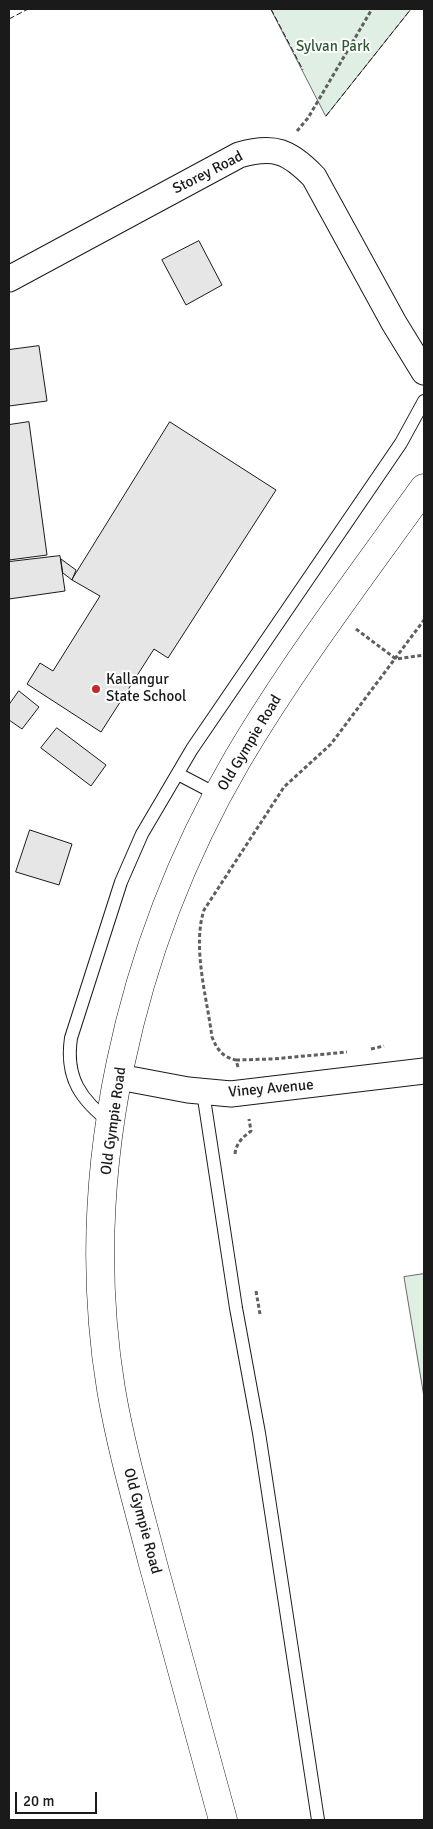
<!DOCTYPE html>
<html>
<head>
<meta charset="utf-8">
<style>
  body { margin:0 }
  #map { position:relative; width:433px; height:1829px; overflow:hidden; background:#fff; font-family:Signika,sans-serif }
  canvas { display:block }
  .frame { position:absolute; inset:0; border:10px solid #1a1a1a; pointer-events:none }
  .scale { position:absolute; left:15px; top:1792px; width:82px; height:22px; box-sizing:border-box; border:2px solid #1a1a1a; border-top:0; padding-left:6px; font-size:15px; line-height:18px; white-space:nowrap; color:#1a1a1a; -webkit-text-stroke:4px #fff; paint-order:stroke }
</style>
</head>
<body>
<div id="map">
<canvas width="433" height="1829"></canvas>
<div class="frame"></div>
<div class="scale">20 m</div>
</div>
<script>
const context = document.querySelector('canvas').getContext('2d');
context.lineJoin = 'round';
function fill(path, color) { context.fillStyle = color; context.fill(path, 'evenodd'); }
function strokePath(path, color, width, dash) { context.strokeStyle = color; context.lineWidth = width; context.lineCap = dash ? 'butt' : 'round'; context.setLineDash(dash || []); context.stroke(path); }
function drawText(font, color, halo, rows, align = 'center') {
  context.font = font + ' Signika,sans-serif'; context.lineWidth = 4; context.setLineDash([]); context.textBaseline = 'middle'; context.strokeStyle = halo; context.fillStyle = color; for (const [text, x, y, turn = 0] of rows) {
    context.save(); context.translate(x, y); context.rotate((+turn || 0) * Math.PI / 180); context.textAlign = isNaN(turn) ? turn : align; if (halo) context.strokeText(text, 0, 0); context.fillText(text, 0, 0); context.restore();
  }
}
const green = new Path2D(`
  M271 9H411L326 116Z
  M424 1274V1397L404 1277Z`);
fill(green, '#e0efe3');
strokePath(green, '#6a6a6a', 1);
const building = new Path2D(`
  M199 241 222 285 186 305 162 260Z
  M39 346 47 401 9 406V350Z
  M29 422 47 555 9 560V425Z
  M170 422 276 490 168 658 154 649 101 732 27 684 40 663 53 671 100 596 72 580Z
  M60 556 65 591 9 599V562Z
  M61 559 76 570 72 580 63 573Z
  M19 691 39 707 22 729 9 720V705Z
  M57 728 106 765 91 786 41 748Z
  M30 830 72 844 59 885 16 872Z`);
fill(building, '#e6e6e6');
strokePath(building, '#1a1a1a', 1);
const service = new Path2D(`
  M178 774 218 795
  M203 1092 236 1308 259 1433 318 1820
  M111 1123C81 1100 65 1078 71 1038L121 882 142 834 192 749 401 443 424 401`);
const minor = new Path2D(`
  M9 279 239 155C274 145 289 151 314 177L394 323 424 372
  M119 1077 188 1090 231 1094 424 1071`);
const secondary = new Path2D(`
  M223 1820C200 1735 176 1649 153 1564 138 1506 121 1448 111 1389 76 1176 129 945 237 760 293 665 360 577 424 488`);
strokePath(service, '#1a1a1a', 14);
strokePath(minor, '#1a1a1a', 27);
strokePath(secondary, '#1a1a1a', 29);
strokePath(new Path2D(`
  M297 131 308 118 372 9
  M356 629 396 659 424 655
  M371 1049 384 1046
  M236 1060 273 1059 347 1052
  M238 1067 236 1060C222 1057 217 1049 212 1037 207 998 192 947 204 910L284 787 331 744 424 620
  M235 1154C236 1143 243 1137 251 1131L249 1119
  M256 1291 260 1314`), '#5f5f5f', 3, [4, 2.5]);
strokePath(service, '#fff', 12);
strokePath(minor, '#fff', 25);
strokePath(secondary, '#fff', 28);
strokePath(new Path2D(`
  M271 9 303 70
  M9 19 28 9
  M326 116 411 9`), '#1a1a1a', 1, [6, 2.5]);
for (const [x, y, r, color] of [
  [96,689,5,"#c62828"]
]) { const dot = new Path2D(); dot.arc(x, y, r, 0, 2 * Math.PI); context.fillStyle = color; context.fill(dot); strokePath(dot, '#fff', 2); }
drawText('15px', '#2b5a34', '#fff', [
  ["Sylvan Park",333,47]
]);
drawText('15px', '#1a1a1a', '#fff', [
  ["Storey Road",208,173,-27],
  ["Old Gympie Road",250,743,-59],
  ["Viney Avenue",271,1089,-5],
  ["Old Gympie Road",114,1121,-82],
  ["Old Gympie Road",142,1521,75]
]);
drawText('15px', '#1a1a1a', '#fff', [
  ["Kallangur",106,680],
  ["State School",106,697]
], 'left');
</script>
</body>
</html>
